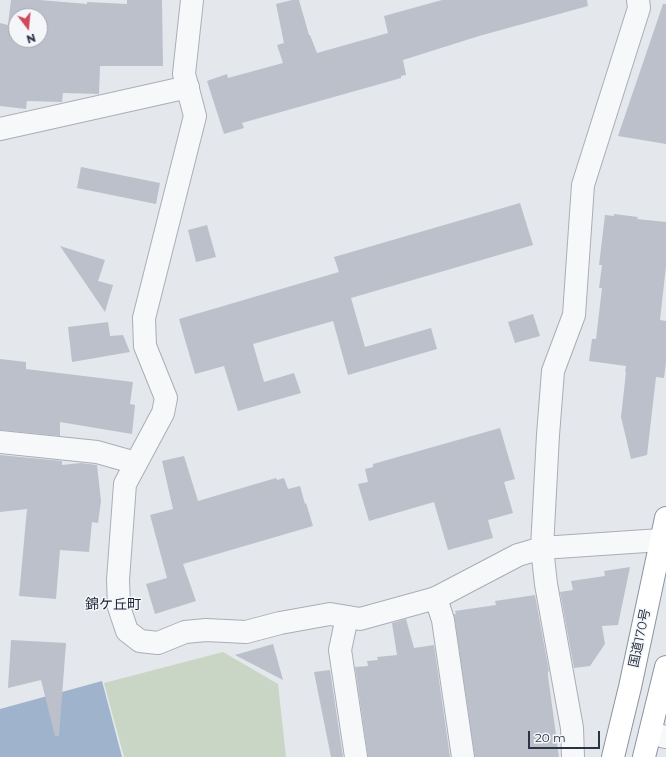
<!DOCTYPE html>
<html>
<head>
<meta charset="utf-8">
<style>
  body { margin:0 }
  #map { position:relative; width:666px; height:757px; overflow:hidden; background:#e4e7ec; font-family:Montserrat,sans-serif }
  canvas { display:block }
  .north { position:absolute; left:8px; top:8px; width:40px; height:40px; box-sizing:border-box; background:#f4f6f9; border:1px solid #a4a8b1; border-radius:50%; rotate:164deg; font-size:11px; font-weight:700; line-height:16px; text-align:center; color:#2b3445 }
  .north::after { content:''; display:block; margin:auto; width:14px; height:18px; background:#d1495b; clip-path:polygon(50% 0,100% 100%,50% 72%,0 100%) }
  .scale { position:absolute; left:528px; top:731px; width:72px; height:18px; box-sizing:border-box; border:2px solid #2b3445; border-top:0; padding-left:5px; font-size:12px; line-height:14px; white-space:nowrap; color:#2b3445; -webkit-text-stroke:3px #f4f6f9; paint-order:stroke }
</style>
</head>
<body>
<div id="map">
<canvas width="666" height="757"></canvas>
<div class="north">N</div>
<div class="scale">20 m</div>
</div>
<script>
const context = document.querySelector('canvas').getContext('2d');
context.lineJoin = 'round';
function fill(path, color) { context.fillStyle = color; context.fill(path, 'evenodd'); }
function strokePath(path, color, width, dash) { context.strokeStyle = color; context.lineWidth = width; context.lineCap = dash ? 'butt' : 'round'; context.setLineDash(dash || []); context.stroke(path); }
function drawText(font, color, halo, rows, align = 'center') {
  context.font = font + ' Montserrat,"Noto Sans JP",sans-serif'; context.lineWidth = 3; context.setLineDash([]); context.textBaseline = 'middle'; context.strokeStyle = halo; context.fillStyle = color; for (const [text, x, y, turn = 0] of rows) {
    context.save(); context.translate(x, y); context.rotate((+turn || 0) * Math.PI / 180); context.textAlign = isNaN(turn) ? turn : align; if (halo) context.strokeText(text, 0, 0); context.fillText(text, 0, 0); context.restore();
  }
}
fill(new Path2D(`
  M223 652 278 684 286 757H124L104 683Z`), '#c9d6c5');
fill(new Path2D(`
  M102 681 122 757H0V709Z`), '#9fb4cc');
fill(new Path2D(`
  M11 0H40L87 4V2L127 4V0H162L163 66H100L99 94 63 93 62 102 27 101 26 109 0 106V23L8 25ZM16 16H40V40H16Z
  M292 0H299L309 35H310L317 53 388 33 384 16 442 0H587L588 6 479 36 403 60 406 75 401 76V78L242 123 244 128 224 134 207 81 227 74 228 78 283 63 277 45 284 43 276 4Z
  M663 4H666V144L618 136Z
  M81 167 160 183 156 204 77 188Z
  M520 203 533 245 351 298 365 347 431 328 437 349 348 375 333 321 253 344 264 382 294 373 301 393 238 411 224 366 195 374 179 319 339 272 334 257Z
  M614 214 638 217 637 219 666 222V266L660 320 666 321V362L664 378 656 377 647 455 631 459 621 417 626 372H625L626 366 589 361 592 339H596L602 288H599L602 265H599L605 215 614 216Z
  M207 225 216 257 196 262 188 230Z
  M60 246 105 260 98 281 113 285 105 312Z
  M533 314 540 336 515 343 508 322Z
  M108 322 110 336 123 335 130 352 72 362 68 327Z
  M0 359 26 362V369L133 382 130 404 135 405 132 434 60 422V436L0 430Z
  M500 428 515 479 504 482 513 513 488 520 493 538 448 550 434 502 369 521 358 484 368 482 365 469 373 467V464Z
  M0 455 62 461V465L81 463 97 465 101 501 98 523 92 522 89 552 60 550 56 599 19 596 27 509 0 512Z
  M184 456 198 501 276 478 277 480 284 478 288 489 300 486 305 504 306 503 313 526 183 564 196 601 155 614 146 584 167 578 150 515 173 509 162 461Z
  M630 567 618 625 602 626 605 644 590 666 574 668 560 592 573 590 571 581 605 576 604 571Z
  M535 595 549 671 548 672V676L559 757H475L454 614H456L455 611 496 605 495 601Z
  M406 619 414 648 434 645 450 757H368L355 667 368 666 367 661 378 660 377 657 397 655 392 623Z
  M11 640 66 643 59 736H55L41 680 8 688Z
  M273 644 283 680 235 655Z
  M330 670 343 757H331L314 672Z`), '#bbc0ca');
const minor = new Path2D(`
  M0 442 97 452 136 463
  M542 548 546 584 572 728 573 757
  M436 598 443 620 463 757
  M347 617 340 650 356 757
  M650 733 666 737`);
const tertiary = new Path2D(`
  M192 0 184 74 195 116 144 318 145 346 166 398 163 413 125 484 118 580 119 607 127 631 140 641 158 643 185 632 206 630 246 632 280 623 330 614 360 619 436 598 518 555 542 548 661 540
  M0 129 188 87
  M542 548 548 435 553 371 574 315 583 185 639 8 638 0`);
const trunk = new Path2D(`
  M613 757 630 687 666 518
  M644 757 666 667`);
strokePath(minor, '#a9aeb7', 24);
strokePath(tertiary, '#a9aeb7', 24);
strokePath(trunk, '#8b94a3', 24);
strokePath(minor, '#f7f8fa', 22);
strokePath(tertiary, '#f7f8fa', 22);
strokePath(trunk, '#fff', 22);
drawText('13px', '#2b3445', '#f4f6f9', [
  ["国道170号",640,638,-78]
]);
drawText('14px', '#1d2536', '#f4f6f9', [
  ["錦ケ丘町",113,605]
]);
</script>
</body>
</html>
